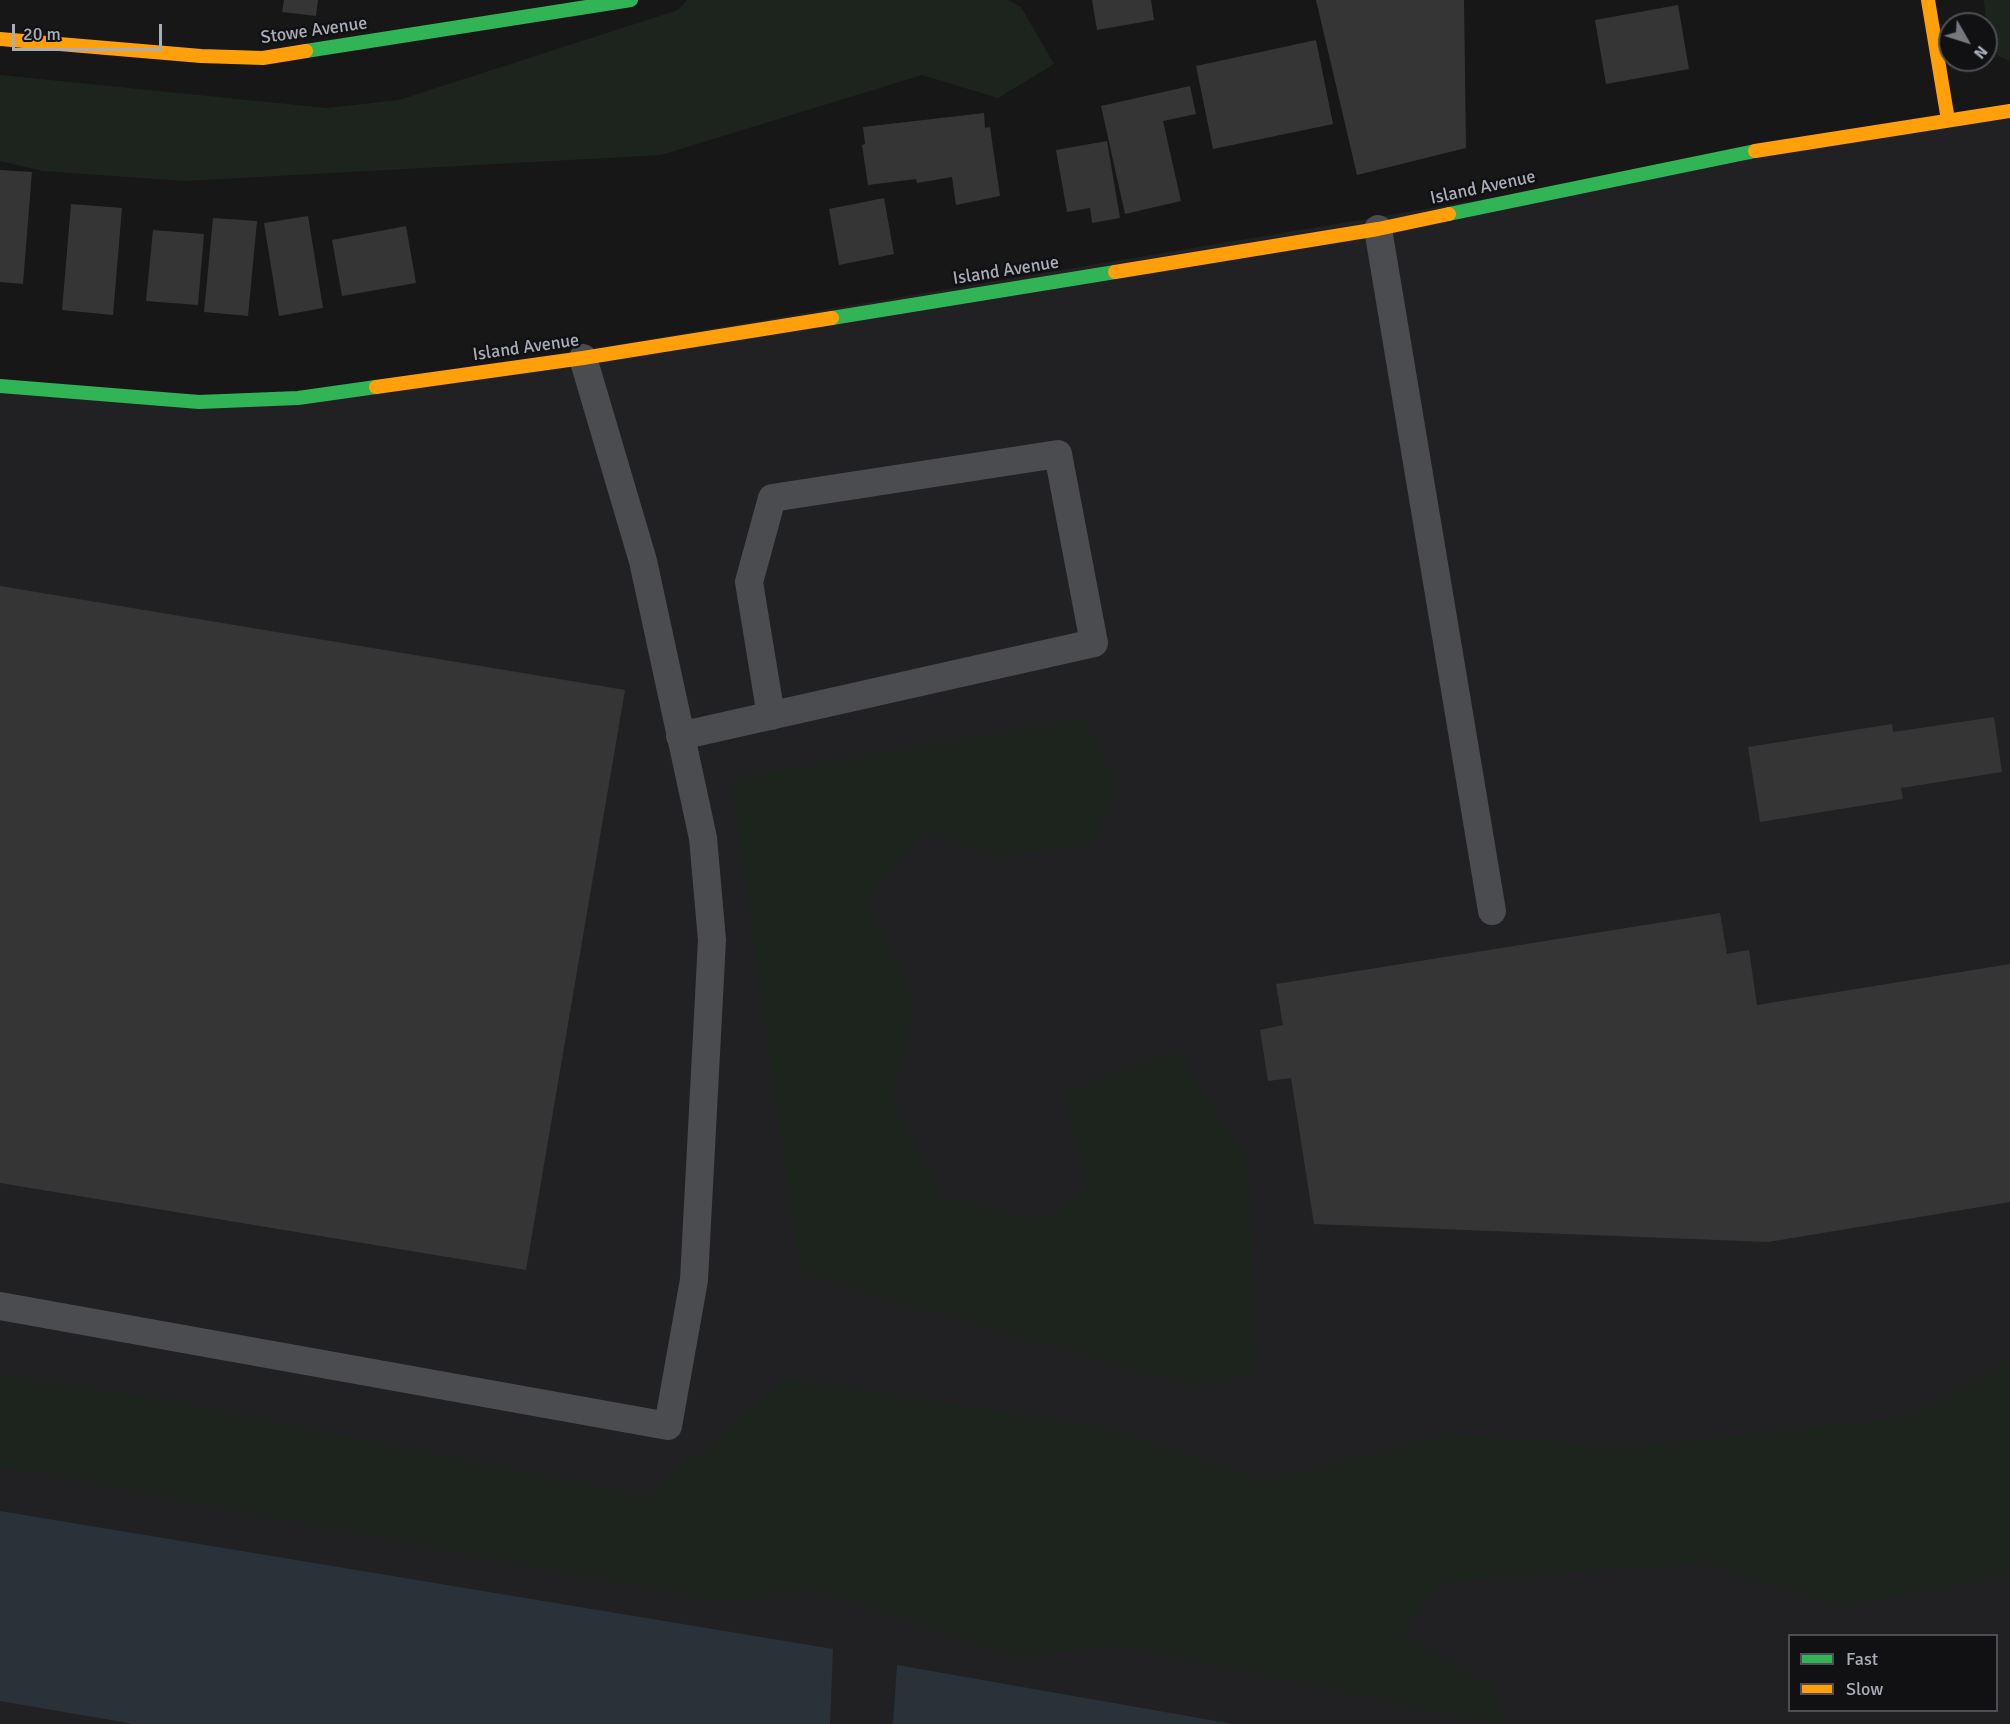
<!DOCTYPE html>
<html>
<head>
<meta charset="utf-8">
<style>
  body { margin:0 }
  #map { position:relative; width:2010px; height:1724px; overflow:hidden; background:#171717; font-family:Signika,sans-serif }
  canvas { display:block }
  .legend { position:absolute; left:1788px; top:1634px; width:210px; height:78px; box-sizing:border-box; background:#111113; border:2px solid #4d4f55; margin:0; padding:8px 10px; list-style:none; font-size:18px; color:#a8adb8 }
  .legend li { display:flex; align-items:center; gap:12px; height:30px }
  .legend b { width:30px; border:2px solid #4d4f55 }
  .north { position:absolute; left:1938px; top:12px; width:60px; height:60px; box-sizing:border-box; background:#111113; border:2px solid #4d4f55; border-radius:50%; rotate:129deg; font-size:16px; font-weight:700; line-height:24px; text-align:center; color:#a8adb8 }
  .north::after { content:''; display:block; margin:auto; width:21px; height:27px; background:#757880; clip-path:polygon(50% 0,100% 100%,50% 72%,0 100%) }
  .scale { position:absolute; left:12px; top:24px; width:150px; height:27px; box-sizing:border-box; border:3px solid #a8adb8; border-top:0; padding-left:8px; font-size:18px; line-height:21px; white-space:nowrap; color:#a8adb8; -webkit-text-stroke:4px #111113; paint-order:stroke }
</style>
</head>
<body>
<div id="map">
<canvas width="2010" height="1724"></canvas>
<ul class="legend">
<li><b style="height:8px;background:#30b455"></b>Fast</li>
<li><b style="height:8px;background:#ff9f0a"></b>Slow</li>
</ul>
<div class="north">N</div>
<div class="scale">20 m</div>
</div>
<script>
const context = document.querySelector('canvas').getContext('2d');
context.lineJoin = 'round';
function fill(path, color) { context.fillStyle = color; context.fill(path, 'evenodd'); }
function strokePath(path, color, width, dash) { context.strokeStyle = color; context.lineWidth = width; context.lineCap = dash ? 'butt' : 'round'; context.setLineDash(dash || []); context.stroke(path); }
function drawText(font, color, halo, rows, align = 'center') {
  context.font = font + ' Signika,sans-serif'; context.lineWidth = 5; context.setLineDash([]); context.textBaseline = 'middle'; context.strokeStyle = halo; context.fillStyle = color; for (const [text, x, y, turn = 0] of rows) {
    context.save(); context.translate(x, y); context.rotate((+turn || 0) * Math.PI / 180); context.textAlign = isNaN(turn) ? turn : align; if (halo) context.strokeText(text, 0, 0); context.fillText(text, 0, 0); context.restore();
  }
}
fill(new Path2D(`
  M2010 111V1724H0V386L298 398ZM1790 1636H1996V1710H1790Z`), '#212123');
fill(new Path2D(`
  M687 0H1008L1021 7 1054 64 998 98 922 75 661 155 184 181 43 171 0 161V75L327 108 399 100 678 10Z
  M1984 0H2010V61L1998 56 1986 22Z
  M1083 719 1117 785 1092 843 996 858 924 830 867 901 915 1001 892 1101 943 1197 1038 1221 1089 1190 1064 1093 1177 1050 1249 1164 1256 1372 1192 1387 801 1275 732 779Z
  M2010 1360V1575L1837 1607 1699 1563 1444 1582 1400 1635 1492 1685 1505 1724H1491L1120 1645 1019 1658 819 1590 719 1602 0 1466V1375L175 1402 646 1496 789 1379 1110 1429 1266 1480 1448 1434 1620 1448 1905 1418Z`), '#1d241e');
fill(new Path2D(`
  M0 1511 833 1649 830 1724H134L0 1701Z
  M897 1665 1233 1724H893Z`), '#2a3239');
fill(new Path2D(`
  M284 0H318L316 16 282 12Z
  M1092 0H1151L1154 20 1097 30Z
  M1316 0H1464L1466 148 1357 175Z
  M1678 5 1689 69 1606 84 1595 20Z
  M1316 40 1333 124 1213 149 1196 66Z
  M1190 86 1196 114 1163 121 1181 201 1125 214 1101 106Z
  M984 113 985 128 990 127 1000 196 956 205 952 177 917 183 916 179 868 185 862 145 865 144 863 127Z
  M1107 141 1120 218 1092 223 1090 208 1067 212 1056 150Z
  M0 170 32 172 23 284 0 282Z
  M884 198 894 254 839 265 829 209Z
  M71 204 122 208 113 315 62 310Z
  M308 216 323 308 279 316 264 223Z
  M213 218 257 221 248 316 204 312Z
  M406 226 416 283 342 296 332 240Z
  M153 230 204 234 198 305 146 301Z
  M0 586 625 690 526 1270 0 1183Z
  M1994 717 2002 772 1901 788 1903 799 1760 822 1748 747 1892 724 1893 732Z
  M1720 913 1727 954 1749 950 1757 1005 2010 964V1202L1768 1242 1314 1224 1291 1078 1268 1081 1260 1030 1283 1025 1276 984Z`), '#353536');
strokePath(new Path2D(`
  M1378 229 1492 911
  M680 736 1094 643 1058 454 772 498 749 582 771 716
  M0 1306 668 1426 694 1280 712 940 703 838 643 561 583 358`), '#4b4c50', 28);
strokePath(new Path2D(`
  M306 51 631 0
  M1449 214 1755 151
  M832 318 1115 272
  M0 386 199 402 298 398 376 387`), '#30b455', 14);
strokePath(new Path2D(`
  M1928 0 1948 120
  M0 39 201 56 263 58 306 51
  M1755 151 2010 111
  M1115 272 1378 229 1449 214
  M376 387 583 358 832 318`), '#ff9f0a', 14);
drawText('18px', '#a8adb8', '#111113', [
  ["Stowe Avenue",314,31,-8],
  ["Island Avenue",1483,188,-12],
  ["Island Avenue",1006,271,-9],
  ["Island Avenue",526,348,-8]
]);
</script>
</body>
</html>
